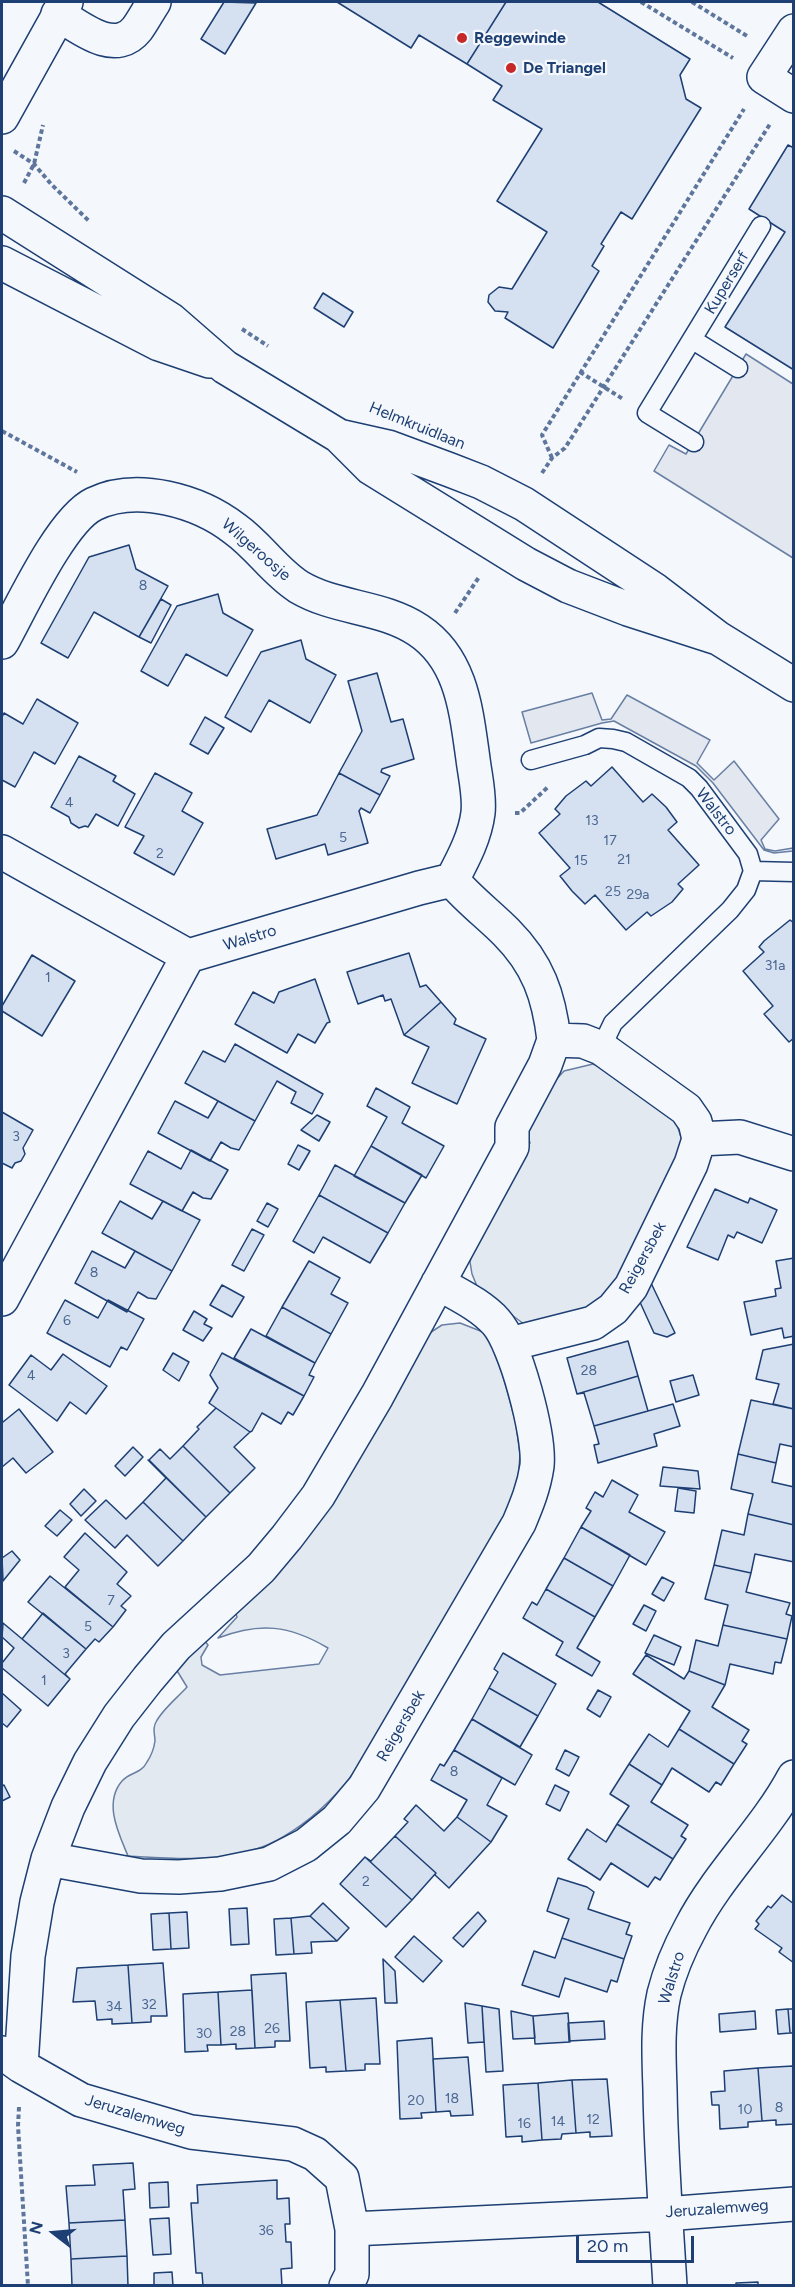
<!DOCTYPE html>
<html>
<head>
<meta charset="utf-8">
<style>
  body { margin:0 }
  #map { position:relative; width:795px; height:2287px; overflow:hidden; background:#f4f7fb; font-family:Figtree,sans-serif }
  canvas { display:block }
  .frame { position:absolute; inset:0; border:3px solid #1d3f73; pointer-events:none }
  .north { position:absolute; left:24px; top:2203px; width:60px; height:60px; -webkit-text-stroke:4px #f4f7fb; paint-order:stroke; rotate:286deg; font-size:16px; font-weight:700; line-height:24px; text-align:center; color:#1d3f73 }
  .north::after { content:''; display:block; margin:auto; width:21px; height:27px; background:#1d3f73; clip-path:polygon(50% 0,100% 100%,50% 72%,0 100%) }
  .scale { position:absolute; left:576px; top:2236px; width:118px; height:27px; box-sizing:border-box; border:3px solid #1d3f73; border-top:0; padding-left:8px; font-size:18px; line-height:21px; white-space:nowrap; color:#1d3f73; -webkit-text-stroke:4px #f4f7fb; paint-order:stroke }
</style>
</head>
<body>
<div id="map">
<canvas width="795" height="2287"></canvas>
<div class="frame"></div>
<div class="north">N</div>
<div class="scale">20 m</div>
</div>
<script>
const context = document.querySelector('canvas').getContext('2d');
context.lineJoin = 'round';
function fill(path, color) { context.fillStyle = color; context.fill(path, 'evenodd'); }
function strokePath(path, color, width, dash) { context.strokeStyle = color; context.lineWidth = width; context.lineCap = dash ? 'butt' : 'round'; context.setLineDash(dash || []); context.stroke(path); }
function drawText(font, color, halo, rows, align = 'center') {
  context.font = font + ' Figtree,sans-serif'; context.lineWidth = 4.5; context.setLineDash([]); context.textBaseline = 'middle'; context.strokeStyle = halo; context.fillStyle = color; for (const [text, x, y, turn = 0] of rows) {
    context.save(); context.translate(x, y); context.rotate((+turn || 0) * Math.PI / 180); context.textAlign = isNaN(turn) ? turn : align; if (halo) context.strokeText(text, 0, 0); context.fillText(text, 0, 0); context.restore();
  }
}
const green = new Path2D(`
  M593 1064 608 1070 675 1119 683 1143 622 1281 583 1315 524 1324 479 1291 472 1274 470 1262 474 1242 530 1143 526 1129 552 1084 564 1071Z
  M460 1323 483 1332 495 1346 516 1424 520 1454 518 1482 508 1511C478 1562 448 1614 419 1665 380 1731 353 1796 283 1837 236 1865 180 1859 128 1856 119 1834 103 1803 122 1781 130 1772 141 1774 147 1762 151 1756 154 1748 155 1741 155 1734 152 1729 156 1722 162 1710 177 1698 187 1687L176 1669 204 1640 208 1645 201 1657 202 1665 220 1675 319 1664 328 1648C289 1625 260 1622 218 1638L237 1617 235 1611 425 1336 442 1325Z`);
fill(green, '#e3e9f0');
strokePath(green, '#687fa3', 1.5);
const parking = new Path2D(`
  M746 354 793 384V558L654 471 669 445 686 454Z
  M592 693 602 720 611 719 627 695 710 740 697 763 714 780 734 761 779 819 761 840 765 849 775 851 793 848V851L774 853 764 850 713 783 696 766 614 721 602 723 531 743 522 712Z`);
fill(parking, '#e3e8f0');
strokePath(parking, '#687fa3', 1.5);
const building = new Path2D(`
  M224 2 256 3 225 54 201 39Z
  M337 2H506L467 64 419 35 411 48Z
  M506 2H598L690 59 680 75 686 99 701 108 632 219 621 212 601 244 604 246 592 266 599 271 553 348 505 318 508 312 495 311 488 302 489 295 499 287 512 289 547 232 497 201 542 129 493 100 502 86 467 64Z
  M788 145 794 148V370L725 327 785 232 749 209Z
  M323 293 353 312 344 327 314 308Z
  M129 545 136 569 168 586 139 637 94 612 68 658 41 643 89 557Z
  M218 594 223 613 253 630 227 676 186 654 168 686 141 671 177 606Z
  M161 599 171 605 151 643 139 637Z
  M301 640 306 659 336 675 310 723 269 700 251 732 225 717 261 652Z
  M377 673 391 722 403 719 414 759 382 769 381 772 390 776 380 795 339 773 362 731 348 681Z
  M37 699 78 723 55 764 34 752 15 787 2 780V717L4 713 23 724Z
  M205 717 224 728 208 754 190 744Z
  M79 756 116 776 113 781 135 794 118 826 96 814 88 827 85 826 79 828 71 823 69 817 51 807Z
  M612 767 643 802 652 794 666 807 677 822 668 830 699 865 678 884 683 889 672 902 651 916 647 912 626 930 595 895 585 904 572 891 560 876 570 868 539 833 560 814 555 809 566 796 586 781 591 786Z
  M155 773 192 793 182 811 203 823 174 875 134 853 144 836 125 827Z
  M339 773 380 795 370 813 361 808 359 811 368 843 328 855 325 844 276 859 267 829 317 815Z
  M790 920 794 923V1038L789 1042 764 1014 773 1006 743 971 764 952 759 947 764 941Z
  M409 953 420 987 426 985 441 1002 404 1035 391 999 385 1001 383 995 358 1004 347 972Z
  M32 955 75 981 42 1036 2 1011V1006Z
  M315 979 330 1022 327 1023 315 1043 298 1034 287 1053 235 1024 253 992 274 1003 279 992Z
  M441 1002 456 1019 454 1024 486 1039 457 1104 412 1083 429 1047 404 1035Z
  M235 1044 323 1094 312 1114 291 1103 296 1092 277 1081 255 1121 185 1083 203 1051 225 1062Z
  M376 1088 410 1107 402 1123 444 1146 426 1178 371 1146 387 1117 367 1106Z
  M175 1101 208 1118 218 1101 255 1121 239 1150 231 1148 221 1142 210 1161 158 1133Z
  M2 1112 33 1130 23 1148 25 1154 21 1161 15 1163 12 1168 2 1163Z
  M317 1115 330 1122 319 1141 301 1130Z
  M298 1145 310 1151 299 1170 288 1164Z
  M371 1146 422 1175 405 1203 354 1176Z
  M191 1150 228 1170 211 1199 203 1198 193 1192 182 1211 130 1184 148 1151 181 1169Z
  M335 1165 405 1203 388 1233 319 1195Z
  M715 1189 748 1203 750 1198 777 1210 762 1243 737 1232 734 1238 728 1235 718 1260 687 1247Z
  M319 1195 388 1233 370 1263 323 1237 314 1253 293 1241Z
  M120 1201 152 1219 163 1201 200 1220 172 1271 102 1233Z
  M267 1203 278 1209 268 1227 257 1221Z
  M252 1229 264 1235 244 1271 232 1265Z
  M92 1251 125 1268 135 1251 172 1271 156 1299 148 1298 138 1292 127 1312 75 1283Z
  M794 1258V1336L784 1338 782 1328 751 1335 744 1302 776 1296 775 1289 781 1288 776 1261Z
  M309 1261 340 1278 331 1294 348 1303 331 1334 282 1307Z
  M651 1283 675 1333 667 1337 654 1333 639 1300Z
  M222 1285 244 1297 232 1317 210 1305Z
  M65 1300 98 1318 108 1300 144 1319 127 1350 121 1347 110 1367 47 1333Z
  M282 1307 331 1334 315 1363 266 1336Z
  M194 1311 207 1319 204 1324 212 1328 203 1341 183 1330Z
  M251 1329 315 1363 309 1375 314 1377 304 1396 234 1358Z
  M628 1341 638 1376 577 1394 567 1358Z
  M794 1344V1409L773 1404 779 1384 756 1379 763 1350Z
  M173 1353 189 1362 179 1381 163 1370Z
  M222 1353 304 1396 293 1415 288 1412 281 1424 262 1413 252 1431 250 1432 209 1403 218 1388 210 1375Z
  M63 1354 107 1386 86 1414 70 1402 57 1421 9 1385 31 1355 51 1370Z
  M693 1375 699 1395 676 1402 670 1381Z
  M638 1376 648 1411 594 1426 584 1393 577 1394Z
  M751 1400 794 1409V1447L780 1444 776 1463 738 1454Z
  M673 1404 680 1426 654 1434 657 1446 598 1463 594 1445 599 1444 594 1426Z
  M216 1408 250 1432 234 1447 255 1468 230 1493 183 1446 199 1429 197 1427Z
  M19 1409 53 1452 26 1473 13 1458 2 1467V1420L3 1422Z
  M183 1446 230 1493 206 1517 149 1460 160 1449 170 1459Z
  M133 1447 143 1457 125 1476 115 1466Z
  M738 1454 776 1463 772 1482 794 1487V1525L748 1514 753 1494 731 1489Z
  M148 1460 206 1517 183 1541 143 1502 166 1478Z
  M663 1467 698 1471 700 1489 660 1486Z
  M612 1480 638 1495 629 1512 665 1532 646 1565 581 1527 591 1511 586 1508 595 1492 603 1497Z
  M678 1488 696 1491 694 1513 675 1511Z
  M84 1489 96 1501 81 1516 70 1504Z
  M106 1500 126 1519 143 1502 183 1541 158 1566 127 1535 115 1548 85 1520Z
  M60 1510 72 1520 57 1536 45 1526Z
  M748 1514 794 1525V1562L755 1554 751 1573 714 1565 722 1530 744 1535Z
  M581 1527 630 1555 613 1586 564 1558Z
  M85 1533 127 1572 117 1584 131 1596 121 1606 126 1610 113 1627 65 1587 79 1570 64 1557Z
  M12 1551 20 1560 3 1581 2 1558Z
  M564 1558 613 1586 595 1617 546 1589Z
  M714 1565 751 1573 746 1592 790 1603 786 1614 792 1616 787 1639 723 1625 728 1605 705 1599Z
  M50 1576 113 1627 99 1642 95 1639 86 1649 28 1602Z
  M662 1577 674 1583 664 1601 652 1594Z
  M546 1589 595 1617 577 1648 600 1662 592 1676 556 1655 563 1642 523 1618 532 1602 537 1605Z
  M644 1605 656 1611 646 1631 633 1624Z
  M43 1613 86 1649 65 1674 70 1679 22 1639Z
  M3 1623 70 1679 48 1706 2 1668V1663L14 1648 2 1637Z
  M723 1625 787 1639 781 1663 775 1662 773 1674 730 1664 725 1685 689 1671 696 1640 718 1646Z
  M654 1635 681 1647 674 1665 645 1653Z
  M503 1653 556 1684 538 1716 489 1688 498 1672 494 1669Z
  M646 1655 684 1679 689 1671 725 1685 712 1707 749 1730 742 1741 747 1744 734 1764 679 1729 690 1711 633 1674Z
  M489 1688 538 1716 520 1747 472 1719Z
  M598 1690 611 1697 600 1717 587 1709Z
  M2 1693 21 1710 7 1727 2 1723Z
  M472 1719 532 1755 515 1785 454 1750Z
  M679 1729 734 1764 721 1785 716 1782 709 1792 672 1768 662 1785 629 1764 649 1734 668 1747Z
  M454 1750 502 1778 487 1805 507 1816 491 1842 457 1817 467 1800 431 1780 440 1764 444 1766Z
  M565 1750 579 1757 569 1776 556 1769Z
  M629 1764 662 1785 651 1802 688 1825 681 1836 686 1839 673 1859 617 1824 629 1806 610 1794Z
  M4 1785 10 1797 2 1801V1786Z
  M555 1785 569 1792 560 1811 546 1804Z
  M416 1805 444 1831 457 1817 491 1842 449 1888 435 1875 436 1873 395 1836 408 1822 404 1819Z
  M617 1824 673 1859 660 1880 655 1877 648 1887 611 1863 600 1880 568 1859 587 1829 606 1842Z
  M395 1836 436 1873 412 1900 365 1857 371 1861Z
  M365 1857 412 1900 386 1927 340 1884Z
  M558 1878 587 1887 594 1892 588 1909 630 1923 626 1934 632 1936 624 1959 562 1938 569 1919 547 1911Z
  M782 1895 794 1904V1963L779 1952 782 1948 755 1929 759 1924 756 1921 768 1906 771 1908Z
  M323 1903 349 1928 337 1941 310 1916Z
  M247 1908 249 1944 231 1945 229 1909Z
  M187 1912 189 1948 171 1949 169 1913Z
  M478 1912 486 1921 463 1947 453 1938Z
  M169 1913 171 1949 153 1950 151 1914Z
  M310 1916 337 1941 311 1942 312 1953 294 1954 291 1918Z
  M291 1918 294 1954 276 1955 274 1919Z
  M414 1936 442 1961 423 1982 395 1957Z
  M562 1938 624 1959 617 1982 611 1980 607 1992 565 1978 559 1997 522 1985 534 1951 555 1958Z
  M383 1959 395 1971 397 2003H385Z
  M163 1963 167 2016H151V2022L132 2023 128 1965Z
  M128 1965 132 2023 112 2024V2019L97 2020 95 2001 73 2002 77 1968Z
  M286 1973 290 2041H275V2047L255 2048 251 1975Z
  M252 1990 255 2048 236 2049V2044L221 2045 218 1992Z
  M218 1992 221 2045H207L208 2051 185 2052 183 1994Z
  M376 1998 380 2064H365V2070L346 2071 340 2000Z
  M340 2000 346 2071 326 2072V2067L310 2068 306 2002Z
  M465 2003 482 2006 484 2042 468 2043Z
  M482 2006 499 2009 503 2071 486 2072Z
  M788 2009 790 2033 778 2034 776 2010Z
  M788 2009H794V2033H790Z
  M511 2011 533 2016 535 2038 513 2039Z
  M755 2011 756 2029 720 2032 719 2014Z
  M568 2013 570 2042 535 2044 533 2016Z
  M604 2021 605 2039 569 2041 568 2023Z
  M432 2038 436 2112 421 2113 422 2118 400 2119 397 2041Z
  M468 2057 473 2115 451 2116 450 2111 436 2112 433 2059Z
  M793 2066 794 2124 776 2125V2120L762 2121 758 2068Z
  M758 2068 762 2121 748 2122V2127L720 2129 719 2105H712L711 2092 725 2091 724 2071Z
  M607 2079 612 2136 590 2137V2132L576 2133 572 2080Z
  M572 2080 576 2133 562 2134 561 2139 542 2140 538 2083Z
  M538 2083 542 2140 522 2142V2136L506 2137 503 2085Z
  M133 2163 135 2189 123 2190 125 2220 69 2223 66 2186 95 2185 93 2165Z
  M277 2180V2199L289 2198 290 2224H285L286 2242H291L292 2268 281 2269 282 2286H203L202 2273H196L191 2203H198L197 2185Z
  M168 2182 169 2207 150 2208 149 2183Z
  M169 2218 171 2254 153 2255 150 2219Z
  M125 2220 127 2256 71 2259 69 2223Z
  M127 2256 128 2286H72L71 2259Z
  M172 2272 173 2286H154V2273Z
  M758 2282V2286H736V2283Z`);
fill(building, '#d5e0f0');
strokePath(building, '#1d3f73', 1.5);
const lane = new Path2D(`
  M693 340 738 368
  M694 442 647 413 761 226
  M531 760 585 745 599 738 613 739 626 742 689 778 699 788 748 854 753 871 746 890 730 910 613 1023 601 1048
  M753 871 794 872`);
const street = new Path2D(`
  M58 14C79 27 115 57 137 29 143 21 148 11 154 2
  M794 31 764 77 794 96
  M2 642C21 608 61 520 94 504 137 483 199 501 235 529 259 546 274 571 299 587 336 609 382 606 418 630 462 659 466 710 473 759 475 776 480 795 478 813 475 837 463 859 452 880
  M2 852 188 956
  M2 1299 188 956 419 888 452 880C469 900 488 914 506 932 538 964 549 996 554 1040L583 1041 601 1048 686 1109 695 1122 699 1139 740 1137 794 1154
  M510 1344 593 1323 613 1309 631 1287 691 1164 699 1139
  M48 1859 141 1876 179 1877 220 1874 269 1864 306 1845 337 1820 364 1788 519 1523C527 1504 534 1487 537 1466 540 1436 516 1344 496 1322 481 1305 457 1294 438 1283
  M3 2053 21 2066 81 2100 191 2132 293 2144 315 2154 342 2178 352 2229V2274L346 2286
  M21 2066 28 1956 37 1902 48 1859 68 1807 90 1762 119 1716 148 1679 176 1646 261 1568 287 1537 318 1496 377 1396 512 1147V1127L545 1065 554 1040
  M352 2229 665 2214 794 2204
  M670 2286C666 2220 661 2155 660 2090 659 2058 657 2026 664 1994 670 1970 679 1949 691 1927 719 1873 765 1831 794 1777`);
const secondary = new Path2D(`
  M2 117 66 2
  M2 213 171 320 225 367 339 436 371 468 526 564 568 586 628 609 718 638
  M2 263 159 344 209 361
  M339 436 388 447 450 470 481 482 524 504 655 590 718 638 794 685`);
strokePath(lane, '#1d3f73', 21);
strokePath(street, '#1d3f73', 36);
strokePath(secondary, '#1d3f73', 36);
strokePath(new Path2D(`
  M641 2 733 58
  M692 2 747 36
  M14 151 34 164 51 184 89 221
  M24 183 34 164 43 125
  M242 329 268 346
  M580 372 623 399
  M2 431 77 472
  M552 458 542 435 744 109
  M542 473 552 458 565 448 770 124
  M455 613 479 577
  M515 813H520L548 787
  M19 2107 18 2126 28 2286`), '#5e769c', 4, [4.5, 3]);
strokePath(lane, '#f4f7fb', 18);
strokePath(street, '#f4f7fb', 33);
strokePath(secondary, '#f4f7fb', 33);
for (const [x, y, r, color] of [
  [462,38,6,"#c62828"],
  [511,68,6,"#c62828"]
]) { const dot = new Path2D(); dot.arc(x, y, r, 0, 2 * Math.PI); context.fillStyle = color; context.fill(dot); strokePath(dot, '#f4f7fb', 2); }
drawText('14px', '#4b6792', null, [
  ["8",143,586],
  ["4",69,803],
  ["13",592,821],
  ["5",343,838],
  ["17",610,841],
  ["2",160,854],
  ["21",624,860],
  ["15",581,861],
  ["25",613,892],
  ["29a",638,895],
  ["31a",775,966],
  ["1",48,978],
  ["3",16,1137],
  ["8",94,1273],
  ["6",67,1321],
  ["28",589,1371],
  ["4",31,1376],
  ["7",111,1601],
  ["5",88,1627],
  ["3",66,1654],
  ["1",44,1681],
  ["8",454,1772],
  ["2",366,1882],
  ["32",149,2005],
  ["34",114,2007],
  ["26",272,2029],
  ["28",238,2032],
  ["30",204,2034],
  ["18",452,2099],
  ["20",416,2101],
  ["8",779,2108],
  ["10",745,2110],
  ["12",593,2120],
  ["14",558,2122],
  ["16",524,2124],
  ["36",266,2231]
]);
drawText('bold 16px', '#1d3f73', '#f4f7fb', [
  ["Reggewinde",474,38],
  ["De Triangel",523,68]
], 'left');
drawText('16px', '#1d3f73', '#f4f7fb', [
  ["Kuperserf",727,283,-59],
  ["Helmkruidlaan",417,426,22],
  ["Wilgeroosje",256,550,41],
  ["Walstro",716,812,52],
  ["Walstro",250,938,-17],
  ["Reigersbek",643,1258,-61],
  ["Reigersbek",401,1726,-60],
  ["Walstro",672,1978,-73],
  ["Jeruzalemweg",135,2115,17],
  ["Jeruzalemweg",717,2209,-4]
]);
</script>
</body>
</html>
